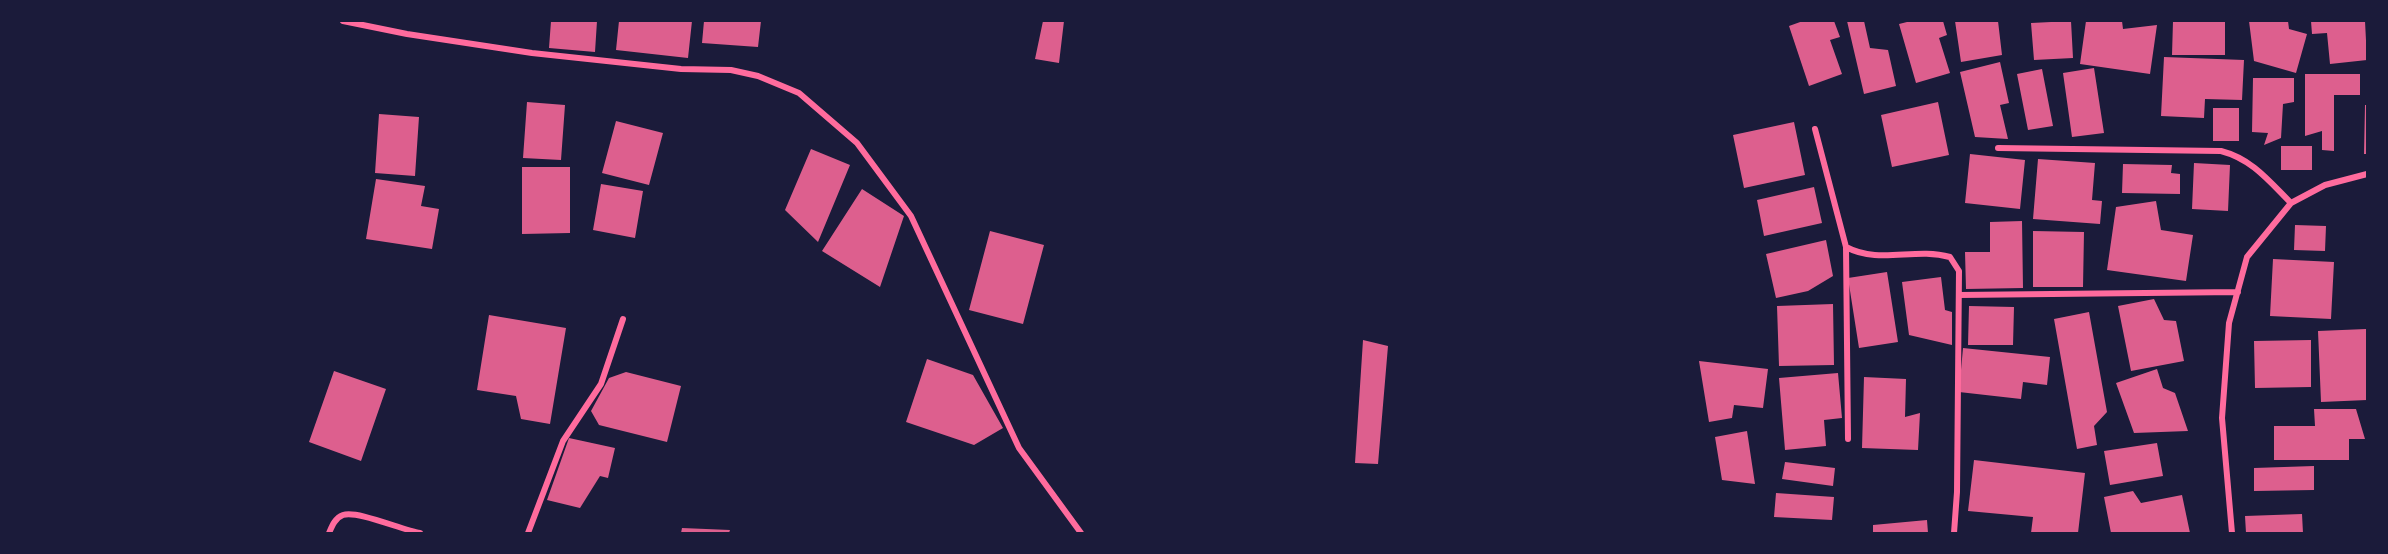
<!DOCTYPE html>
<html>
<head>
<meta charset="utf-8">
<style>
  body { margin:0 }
  #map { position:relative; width:2388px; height:554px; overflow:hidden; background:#1b1b3a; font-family:Inter,sans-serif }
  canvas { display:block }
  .frame { position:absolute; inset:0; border:22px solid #1b1b3a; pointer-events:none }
</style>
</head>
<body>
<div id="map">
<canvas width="2388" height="554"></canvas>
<div class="frame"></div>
</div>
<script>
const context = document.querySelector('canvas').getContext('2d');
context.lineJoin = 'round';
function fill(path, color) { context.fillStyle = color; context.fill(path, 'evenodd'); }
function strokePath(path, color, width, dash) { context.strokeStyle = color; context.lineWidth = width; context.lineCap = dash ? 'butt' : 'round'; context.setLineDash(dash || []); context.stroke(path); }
fill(new Path2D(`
  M551 21H597L595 52 549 48Z
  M619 21H692L688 58 616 50Z
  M704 21H761L758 47 702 43Z
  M1043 21H1064L1059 63 1035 59Z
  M1803 21H1834L1840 37 1830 40 1842 74 1809 86 1789 26Z
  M1847 21H1864L1870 48 1888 50 1896 86 1864 94Z
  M1911 21H1943L1947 35 1939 38 1950 73 1916 83 1899 24Z
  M1955 21H1998L2002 55 1961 62Z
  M2071 21 2073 58 2034 60 2031 23Z
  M2086 21H2122L2123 29 2157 25 2150 74 2080 64Z
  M2173 21H2225V55H2172Z
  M2249 21H2288L2289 29 2307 34 2296 73 2254 61Z
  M2311 21H2365L2367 60 2330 64 2327 33 2312 34Z
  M2164 57 2244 60 2242 100 2205 99 2204 118 2161 116Z
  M2000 62 2009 103 2000 105 2008 139 1975 137 1960 72Z
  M2094 68 2104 133 2072 137 2063 73Z
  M2042 69 2053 126 2028 130 2017 74Z
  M2305 74H2360V95H2334V151L2322 150V131L2305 136Z
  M2253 78H2294V102L2283 104 2281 138 2264 145 2268 133 2252 132Z
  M527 102 565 105 561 160 523 158Z
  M1938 102 1949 155 1892 167 1881 115Z
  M2365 105H2367V154H2364Z
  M2213 108H2239V141H2213Z
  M379 114 419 117 415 176 375 173Z
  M616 121 663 133 649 185 602 173Z
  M1794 122 1805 175 1744 188 1733 135Z
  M2281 146H2312V170H2281Z
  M811 149 850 165 818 242 785 210Z
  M1970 154 2025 160 2020 209 1965 203Z
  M2038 159 2095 163 2092 200 2102 201 2100 224 2033 219Z
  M2194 163 2230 165 2228 211 2192 209Z
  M2123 164 2172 165 2171 173 2180 174V194L2122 193Z
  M522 167H570V233L522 234Z
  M376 179 425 186 421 206 439 209 432 249 366 239Z
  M601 184 643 191 635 238 593 230Z
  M1814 187 1822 223 1764 236 1757 200Z
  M862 189 904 216 880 287 822 251Z
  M2156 201 2161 230 2193 235 2186 281 2107 270 2116 207Z
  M2022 221 2023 288 1966 289 1965 252H1990V222Z
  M2295 225 2326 226 2325 251 2294 250Z
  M990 231 1044 245 1023 324 969 310Z
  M2033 231 2084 232 2083 287H2033Z
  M1826 240 1833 276 1808 291 1776 298 1766 254Z
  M2273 259 2334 262 2331 319 2270 316Z
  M1887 272 1898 342 1859 348 1848 278Z
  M1941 277 1945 310 1952 312V345L1909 335 1902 282Z
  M2154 299 2164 320 2176 321 2184 361 2131 371 2118 306Z
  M1833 304 1834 365 1779 366 1777 306Z
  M1969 306 2014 307 2013 345H1968Z
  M2089 312 2107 412 2094 426 2097 445 2077 449 2054 319Z
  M489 315 566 328 550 424 521 419 516 396 477 390Z
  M2366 329 2367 400 2321 402 2318 331Z
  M1363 340 1388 346 1378 464 1355 463Z
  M2311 340V387L2255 388 2254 341Z
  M1963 348 2050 357 2047 385 2023 382 2021 399 1959 392Z
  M927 359 973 375 1003 428 974 445 906 422Z
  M1699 361 1768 369 1763 408 1734 405 1732 418 1709 422Z
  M2157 369 2163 388 2175 393 2188 431 2134 433 2116 383Z
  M334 371 386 389 361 461 309 442Z
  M626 372 681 386 667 442 599 425 591 411 609 378Z
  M1838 373 1842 418 1824 420 1826 446 1785 450 1779 378Z
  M1864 377 1906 379 1905 417 1920 413 1918 450 1862 448Z
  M2314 409H2356L2365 439H2349V460H2274V426H2315Z
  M1747 431 1755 484 1722 480 1715 437Z
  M569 438 615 448 608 478 600 476 580 508 547 500Z
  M2157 443 2163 476 2110 485 2104 451Z
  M1974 460 2085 473 2078 533H2031L2033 517 1968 511Z
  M1785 462 1835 468 1833 486 1782 479Z
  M2314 466V490L2254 491V468Z
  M2133 491 2141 503 2182 495 2190 533H2111L2104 497Z
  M1776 493 1834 497 1832 520 1774 517Z
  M2302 514 2303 533H2246L2245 516Z
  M1927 520 1928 533H1873V525Z
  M682 528 730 530 729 533H681Z`), '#dd5f8e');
strokePath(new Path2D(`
  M343 21 407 34 532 53 681 69 731 70 758 76 799 93 857 143 911 216 1019 448 1081 533
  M1815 129 1846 247C1880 265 1914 247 1950 257L1959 271 1957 492 1954 533
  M1998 148 2221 151C2252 159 2269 181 2291 203
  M1846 247 1848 439
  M1959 295 2238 292
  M329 533C332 526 335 518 343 515 357 510 402 530 420 533
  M528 533 563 441 601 384 623 319
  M2232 533 2222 418 2229 323 2247 257 2291 203 2325 185 2367 174`), '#ff6b9d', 6);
</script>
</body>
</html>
